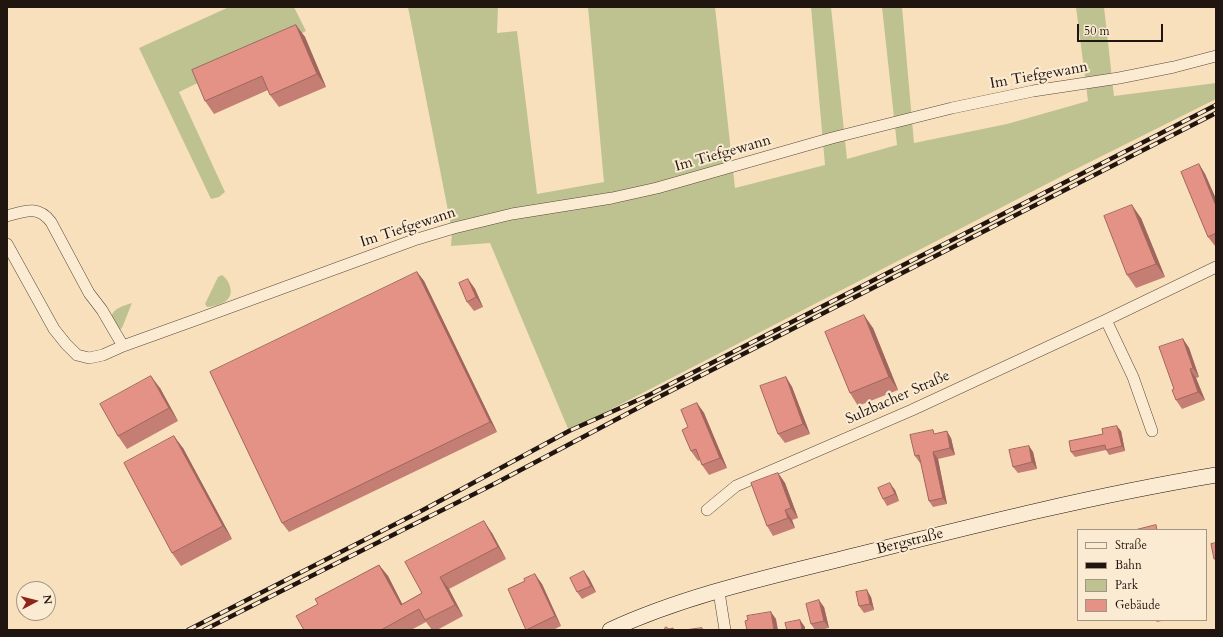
<!DOCTYPE html>
<html>
<head>
<meta charset="utf-8">
<style>
  body { margin:0 }
  #map { position:relative; width:1223px; height:637px; overflow:hidden; background:#f9e0bc; font-family:Cardo,serif }
  canvas { display:block }
  .frame { position:absolute; inset:0; border:8px solid #20150f; pointer-events:none }
  .legend { position:absolute; left:1077px; top:529px; width:130px; height:92px; box-sizing:border-box; background:#fbebd3; border:1px solid #a39585; margin:0; padding:5px 7px; list-style:none; font-size:12px; color:#20150f }
  .legend li { display:flex; align-items:center; gap:8px; height:20px }
  .legend b { width:20px; border:1px solid #a39585 }
  .north { position:absolute; left:16px; top:581px; width:40px; height:40px; box-sizing:border-box; background:#fbebd3; border:1px solid #a39585; border-radius:50%; rotate:83deg; font-size:11px; font-weight:700; line-height:16px; text-align:center; color:#20150f }
  .north::after { content:''; display:block; margin:auto; width:14px; height:18px; background:#8f2418; clip-path:polygon(50% 0,100% 100%,50% 72%,0 100%) }
  .scale { position:absolute; left:1077px; top:24px; width:86px; height:18px; box-sizing:border-box; border:2px solid #20150f; border-top:0; padding-left:5px; font-size:12px; line-height:14px; white-space:nowrap; color:#20150f; -webkit-text-stroke:3px #fbebd3; paint-order:stroke }
</style>
</head>
<body>
<div id="map">
<canvas width="1223" height="637"></canvas>
<div class="frame"></div>
<ul class="legend">
<li><b style="height:5px;background:#fbebd3"></b>Straße</li>
<li><b style="height:5px;background:#20150f"></b>Bahn</li>
<li><b style="height:11px;background:#bec291"></b>Park</li>
<li><b style="height:11px;background:#e49286"></b>Gebäude</li>
</ul>
<div class="north">N</div>
<div class="scale">50 m</div>
</div>
<script>
const context = document.querySelector('canvas').getContext('2d');
context.lineJoin = 'round';
function fill(path, color) { context.fillStyle = color; context.fill(path, 'evenodd'); }
function strokePath(path, color, width, dash) { context.strokeStyle = color; context.lineWidth = width; context.lineCap = dash ? 'butt' : 'round'; context.setLineDash(dash || []); context.stroke(path); }
function drawText(font, color, halo, rows, align = 'center') {
  context.font = font + ' Cardo,serif'; context.lineWidth = 4; context.setLineDash([]); context.textBaseline = 'middle'; context.strokeStyle = halo; context.fillStyle = color; for (const [text, x, y, turn = 0] of rows) {
    context.save(); context.translate(x, y); context.rotate((+turn || 0) * Math.PI / 180); context.textAlign = isNaN(turn) ? turn : align; if (halo) context.strokeText(text, 0, 0); context.fillText(text, 0, 0); context.restore();
  }
}
fill(new Path2D(`
  M229 7H294L306 31 179 92 225 192 219 197 211 199 139 48Z
  M408 7H498L497 33 517 31 537 194 604 182 588 7H715L735 188 825 165 811 7H831L847 159 897 145 882 7H902L914 143 1007 124 1088 101 1076 7H1104L1114 96 1216 83V99L1068 173 569 431 490 243 451 246 452 231Z
  M222 275C229 280 235 293 227 300 223 304 212 307 207 307L205 304 218 277Z
  M132 303 122 328 119 330C117 327 113 322 112 318 110 309 126 305 132 303Z`), '#bec291');
const minor = new Path2D(`
  M7 216C25 211 38 205 51 222L89 293 102 310 123 346
  M7 244 54 329 66 344 77 355 89 358 103 355 123 346 198 319 414 240 454 228 512 214 612 198 657 188 832 138 952 108 1033 91 1119 78 1174 67 1216 56
  M1106 320 1133 377 1152 431
  M707 510 736 486 912 410 1106 320 1216 267
  M719 592 725 630`);
const secondary = new Path2D(`
  M610 630C688 594 774 576 857 555 976 525 1095 495 1216 475`);
strokePath(minor, '#56483a', 12);
strokePath(secondary, '#20150f', 16);
strokePath(minor, '#fbebd3', 11);
strokePath(secondary, '#fbebd3', 15);
const rail = new Path2D(`
  M188 630 423 510 569 431 649 395 1216 105
  M204 630 496 483 653 400 1216 113`);
strokePath(rail, '#20150f', 4.5);
strokePath(rail, '#fbebd3', 3, [9]);
fill(new Path2D(`
  M296 25 305 37 326 87 279 107 270 95 268 90 214 114 205 101Z
  M1199 164 1205 174 1216 199V246H1215L1208 237Z
  M1141 218 1165 277 1136 288 1127 275Z
  M417 272 424 281 497 432 289 532 282 523Z
  M468 279 475 289 483 307 474 311 467 302Z
  M873 328 898 390 858 406 850 393Z
  M1183 339 1189 348 1199 377 1196 378 1205 400 1182 409 1176 400Z
  M786 377 792 387 810 434 785 443 778 434Z
  M160 388 178 421 127 449 118 436Z
  M697 403 704 413 727 468 709 475 702 465 700 460 698 461 691 451 688 427Z
  M1121 431 1125 451 1109 455 1106 450 1075 457 1071 452Z
  M935 434 951 438 955 455 938 459 947 504 933 507 929 501 921 463H920L915 456Z
  M1029 446 1033 452 1037 469 1018 473 1013 467Z
  M183 448 232 539 181 566 172 553Z
  M778 473 785 483 798 518 792 520 795 528 773 536 767 526Z
  M895 490 899 501 887 506 883 499Z
  M492 533 506 559 449 589 463 616 437 630H432L426 622 411 630H304L318 604 379 565 388 576 402 604 422 593Z
  M589 578 596 592 582 599 577 592Z
  M542 584 561 626 553 630H527Z
  M871 597 874 610 864 613 859 606Z
  M824 607 829 628 819 630H815L811 624Z
  M1155 620H1166L1157 622Z`), '#c47e73');
fill(new Path2D(`
  M296 25 305 37 326 87 317 74Z
  M1199 164 1205 174 1216 199V206Z
  M1132 205 1141 218 1165 277 1156 264Z
  M417 272 424 281 497 432 490 422Z
  M468 279 475 289 483 307 476 297Z
  M864 315 873 328 898 390 889 377Z
  M1183 339 1189 348 1199 377 1193 368Z
  M1190 369 1196 378 1205 400 1198 392Z
  M151 376 160 388 178 421 169 408Z
  M786 377 792 387 810 434 803 424Z
  M697 403 704 413 727 468 720 458Z
  M1117 426 1121 431 1125 451 1122 446Z
  M947 431 951 438 955 455 950 448Z
  M174 436 183 448 232 539 223 526Z
  M1029 446 1033 452 1037 469 1032 462Z
  M933 452 938 459 947 504 943 498Z
  M778 473 785 483 798 518 791 508Z
  M890 483 895 490 899 501 895 494Z
  M785 510 792 520 795 528 788 518Z
  M484 521 492 533 506 559 498 547Z
  M379 565 388 576 409 617 401 605Z
  M584 571 589 578 596 592 591 586Z
  M535 574 542 584 561 626 555 616Z
  M440 577 449 589 463 616 455 605Z
  M867 590 871 597 874 610 870 604Z
  M819 600 824 607 829 628 824 621Z
  M771 612 776 619 778 630H774Z
  M800 620 805 627V630H802Z`), '#a0665e');
const building = new Path2D(`
  M296 25 317 74 270 95 262 76 205 101 192 70Z
  M1199 164 1216 206V233L1208 237 1181 172Z
  M1132 205 1156 264 1127 275 1104 216Z
  M417 272 490 422 282 523 210 372Z
  M468 279 476 297 467 302 459 283Z
  M864 315 889 377 850 393 825 332Z
  M1183 339 1193 368 1190 369 1198 392 1176 400 1172 390 1174 389 1159 347Z
  M151 376 169 408 118 436 100 404Z
  M786 377 803 424 778 434 760 386Z
  M697 403 720 458 702 465 696 449 691 451 682 430 688 427 681 410Z
  M1117 426 1122 446 1106 450 1105 445 1071 452 1069 441 1103 434 1102 429Z
  M933 430 934 434 947 431 950 448 933 452 943 498 929 501 919 455 915 456 910 435Z
  M174 436 223 526 172 553 124 463Z
  M1029 446 1032 462 1013 467 1009 450Z
  M778 473 791 508 785 510 788 518 767 526 751 483Z
  M890 483 895 494 883 499 878 488Z
  M484 521 498 547 440 577 455 605 425 620 419 609 381 630H304L296 616 318 604 315 599 379 565 401 605 422 593 405 562Z
  M1156 525 1157 530H1135Z
  M1216 543V559H1214L1211 544Z
  M584 571 591 586 577 592 570 578Z
  M535 574 555 616 526 630 508 589 525 581 524 579Z
  M867 590 870 604 859 606 856 592Z
  M819 600 824 621 811 624 806 604Z
  M771 612 774 630H747L745 621 748 620 747 616Z
  M800 620 802 630H787L785 623Z
  M666 627 669 629 673 628 674 630H664Z
  M702 628 703 630H685Z`);
fill(building, '#e49286');
strokePath(building, '#a0665e', 1);
drawText('15px', '#20150f', '#fbebd3', [
  ["Im Tiefgewann",1039,76,-10],
  ["Im Tiefgewann",723,154,-16],
  ["Im Tiefgewann",408,228,-18],
  ["Sulzbacher Straße",898,398,-24],
  ["Bergstraße",910,542,-14]
]);
</script>
</body>
</html>
